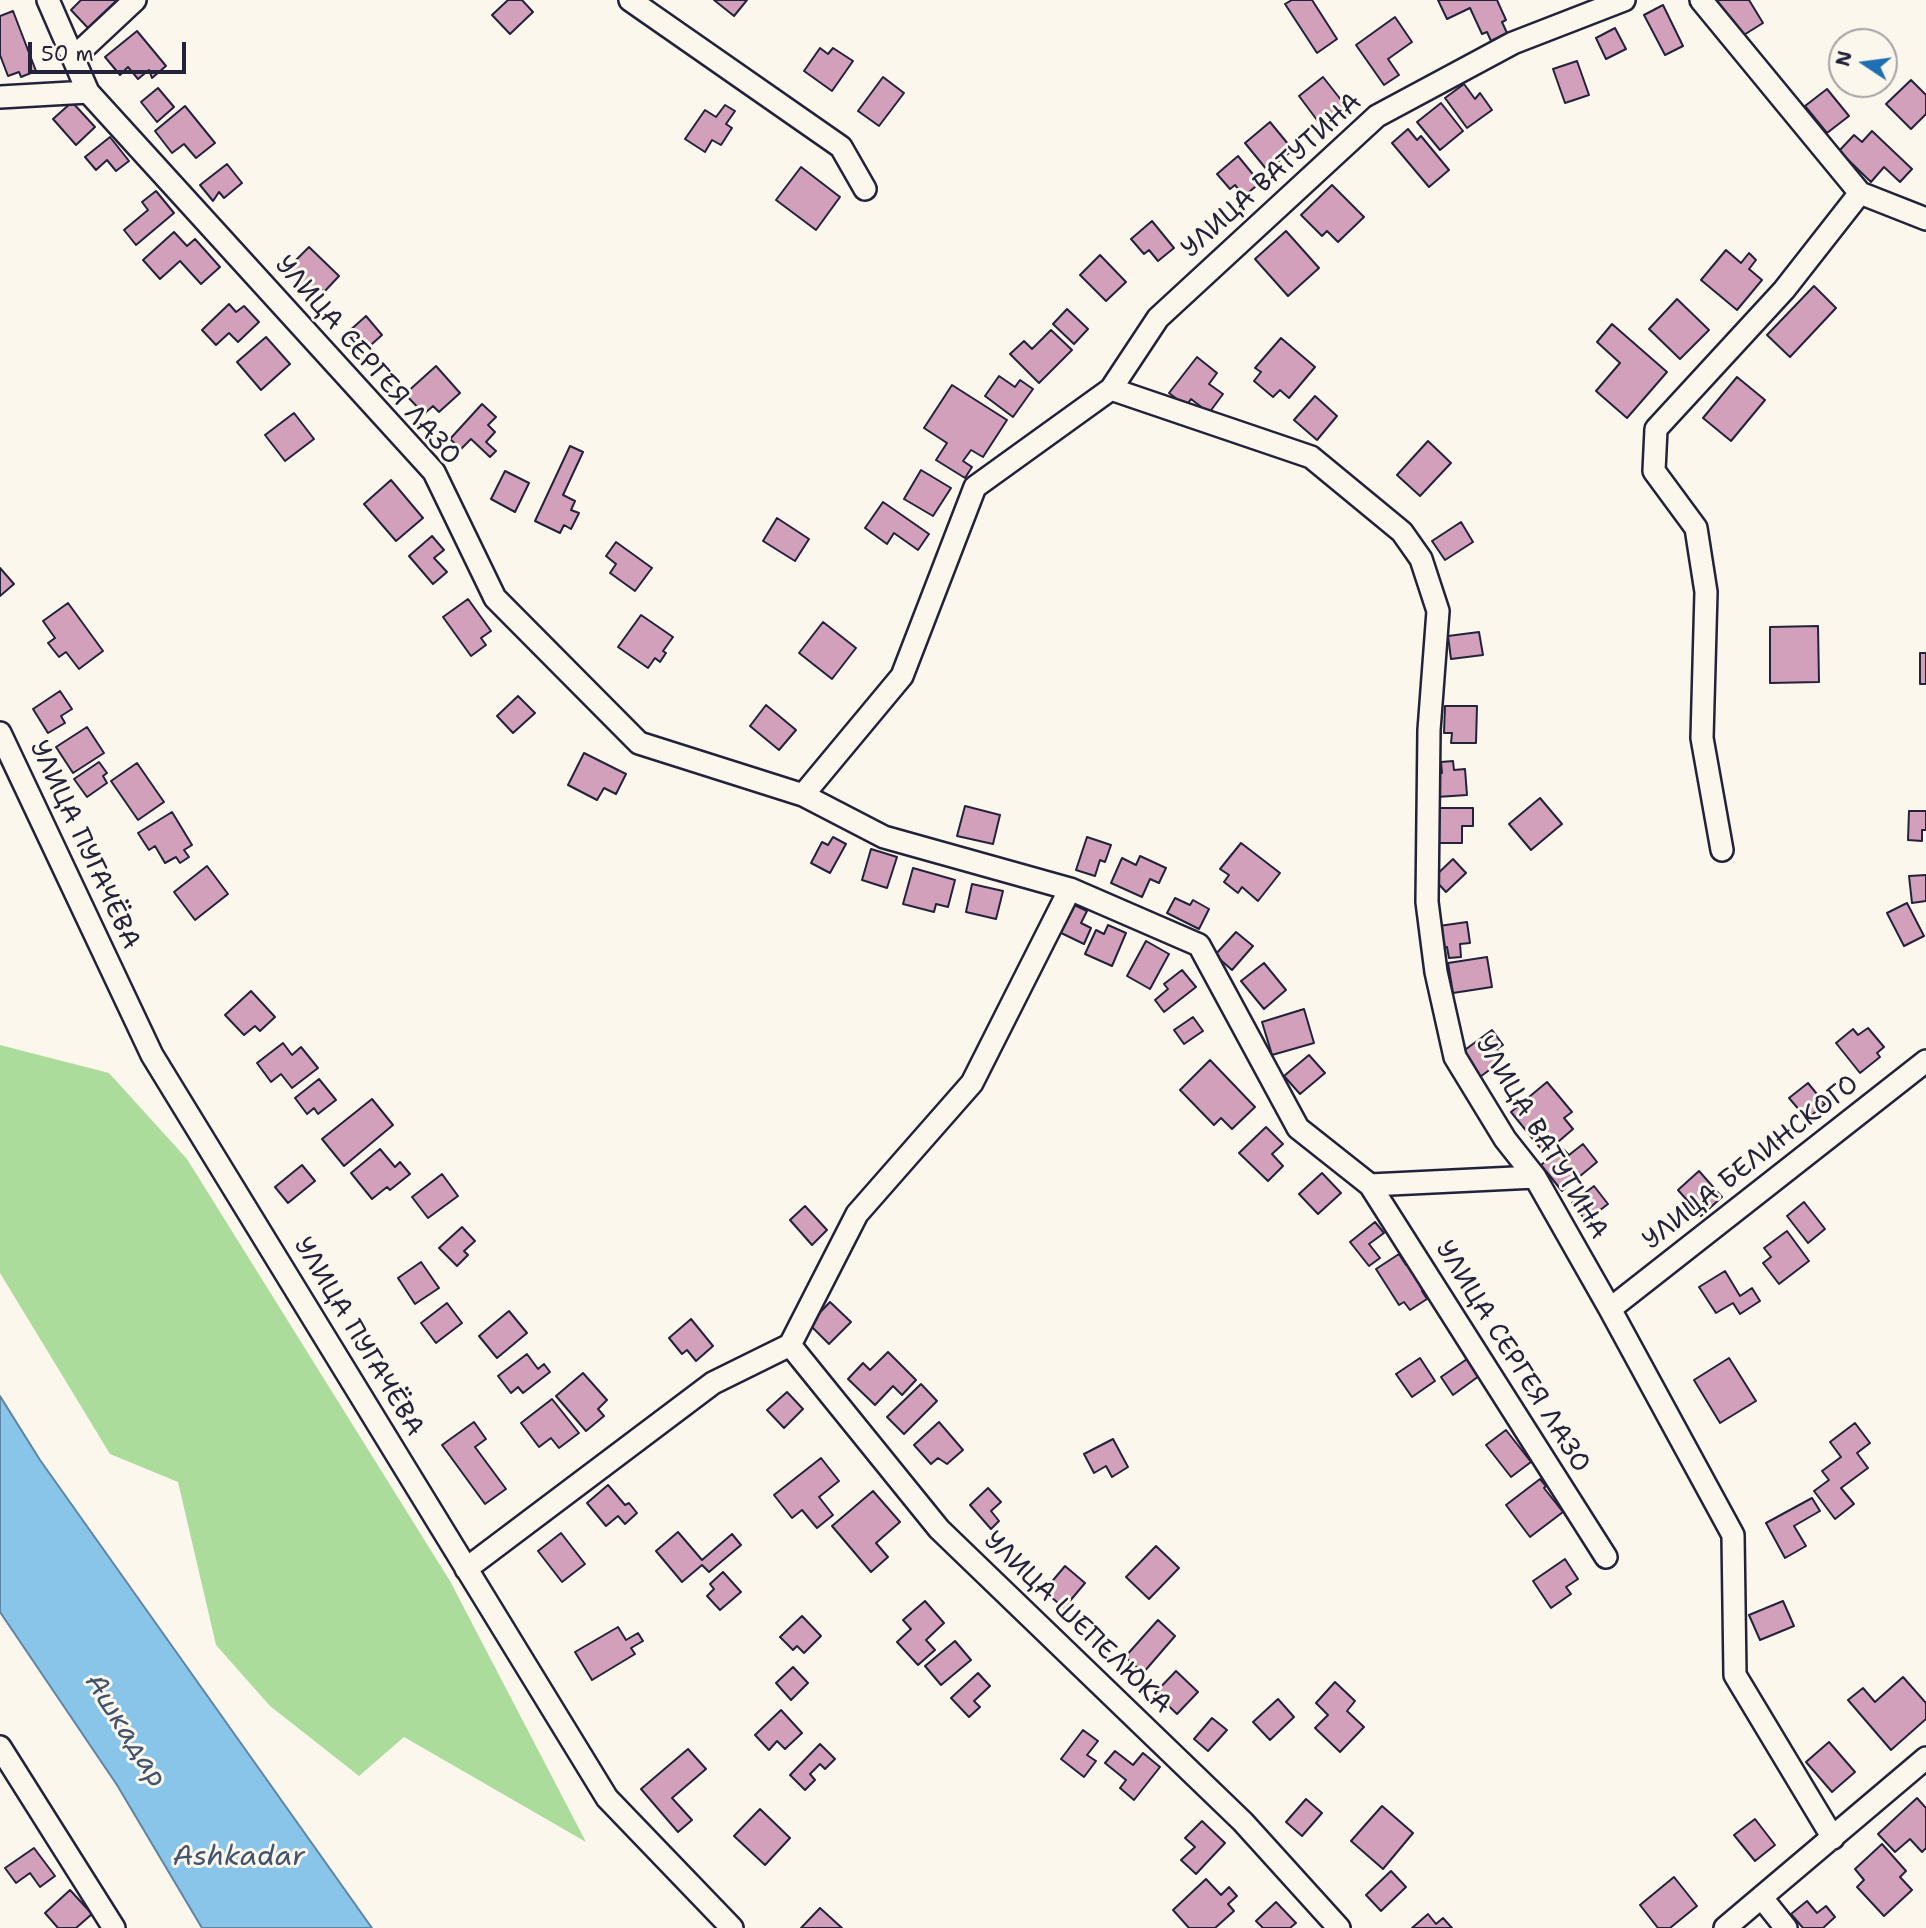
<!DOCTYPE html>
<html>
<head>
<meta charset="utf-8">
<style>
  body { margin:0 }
  #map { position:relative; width:1926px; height:1928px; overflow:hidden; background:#fbf7ec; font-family:"Shantell Sans",sans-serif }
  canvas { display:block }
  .north { position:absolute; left:1828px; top:28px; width:70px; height:70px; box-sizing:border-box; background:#fbf7ec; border:2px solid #a4a2a5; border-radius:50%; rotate:283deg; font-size:19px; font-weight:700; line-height:28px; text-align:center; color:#22223b }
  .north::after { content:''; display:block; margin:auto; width:24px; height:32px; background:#1f6fb2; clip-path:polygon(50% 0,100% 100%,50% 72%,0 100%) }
  .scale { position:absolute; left:28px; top:42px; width:158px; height:32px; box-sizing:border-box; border:4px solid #22223b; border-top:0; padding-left:9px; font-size:21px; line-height:24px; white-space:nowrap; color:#22223b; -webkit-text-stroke:5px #fbf7ec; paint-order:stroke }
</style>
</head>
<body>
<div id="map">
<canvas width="1926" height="1928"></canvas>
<div class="north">N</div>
<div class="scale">50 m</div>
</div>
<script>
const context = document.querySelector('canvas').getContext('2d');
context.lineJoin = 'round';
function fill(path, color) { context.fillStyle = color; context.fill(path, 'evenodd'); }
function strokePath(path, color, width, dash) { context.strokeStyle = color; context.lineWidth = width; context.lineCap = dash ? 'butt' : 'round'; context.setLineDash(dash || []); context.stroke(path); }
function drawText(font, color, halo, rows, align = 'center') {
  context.font = font + ' "Shantell Sans",sans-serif'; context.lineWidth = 6; context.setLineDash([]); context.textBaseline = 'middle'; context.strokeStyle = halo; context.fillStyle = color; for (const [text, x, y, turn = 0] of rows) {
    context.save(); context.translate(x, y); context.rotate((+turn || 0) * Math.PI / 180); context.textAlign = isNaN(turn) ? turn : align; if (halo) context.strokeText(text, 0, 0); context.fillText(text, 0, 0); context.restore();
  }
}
fill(new Path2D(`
  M0 1045 109 1073 187 1159 450 1581 586 1842 404 1737 359 1776 270 1706 216 1645 178 1482 110 1454 0 1273Z`), '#acdc9c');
const water = new Path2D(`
  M0 1396 40 1460 372 1928H202L117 1785 0 1612Z`);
fill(water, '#89c5e9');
strokePath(water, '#6084a3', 2);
const building = new Path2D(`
  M81 0H115L116 1 88 28 71 10Z
  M508 0H522L533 12 510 34 492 15Z
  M714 0H747L734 16Z
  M1292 0H1312L1337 39 1317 53 1285 4Z
  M1438 0H1497L1506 20 1502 22 1507 33 1491 41 1487 32 1482 34 1470 8 1447 19Z
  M1717 0H1749L1763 23 1739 38Z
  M1663 5 1683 46 1665 55 1644 15Z
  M13 11 36 71 21 77 19 72 8 76 0 55V16Z
  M1395 17 1412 42 1388 59 1399 75 1384 85 1356 45Z
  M1615 28 1626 49 1606 59 1596 38Z
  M137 31 166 66 152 78 149 70 138 79 128 67 120 75 105 57Z
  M820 48 828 54 833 48 853 61 832 91 804 71Z
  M1577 61 1589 95 1565 103 1553 69Z
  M883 77 904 93 879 126 858 111Z
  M1323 77 1345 105 1320 124 1299 96Z
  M1911 80 1926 95V114L1911 129 1886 104Z
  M1464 84 1475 99 1480 93 1492 110 1467 128 1445 98Z
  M158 88 174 107 157 122 141 102Z
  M1827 89 1849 116 1827 133 1805 106Z
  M72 102 95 127 76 145 53 119Z
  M1441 103 1463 131 1440 150 1417 122Z
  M725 105 735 111 726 124 732 128 721 145 712 140 705 152 685 139 705 110 716 117Z
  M185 106 215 143 196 158 184 144 172 153 155 131Z
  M1270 122 1293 150 1267 170 1245 143Z
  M1408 129 1417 140 1421 136 1449 170 1429 187 1392 143Z
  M1872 131 1912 169 1900 182 1884 167 1871 182 1839 151 1854 135 1862 142Z
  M110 137 129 161 116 171 107 160 96 170 85 157Z
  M1238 156 1260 183 1244 196 1235 185 1230 189 1217 174Z
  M227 164 242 183 224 198 219 192 213 201 200 185Z
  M801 167 840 197 816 230 776 200Z
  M1332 185 1364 217 1338 242 1327 231 1322 236 1301 215Z
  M156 191 174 213 136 245 124 230 148 210 142 202Z
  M1152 221 1174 248 1158 261 1149 250 1144 254 1131 239Z
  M1286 231 1319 268 1288 296 1255 259Z
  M174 232 187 246 195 239 220 267 201 284 180 261 160 279 143 260Z
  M309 247 339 276 324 292 319 287 312 293 287 269Z
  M1726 250 1741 263 1749 253 1756 260 1749 269 1762 280 1737 310 1701 280Z
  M1100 255 1126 282 1106 301 1080 275Z
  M1814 286 1836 308 1790 357 1767 335Z
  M1677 299 1709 330 1680 359 1649 329Z
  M229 304 236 312 244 306 259 322 238 342 229 333 216 345 202 330Z
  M1067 309 1088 329 1074 344 1053 324Z
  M366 316 382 335 363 352 347 333Z
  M1612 324 1667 372 1627 418 1596 391 1620 363 1597 342Z
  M1051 330 1072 350 1039 383 1010 354 1024 341 1032 349Z
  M266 337 290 364 261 390 237 362Z
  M1281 338 1315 367 1289 398 1280 390 1273 397 1254 381 1261 372 1255 368Z
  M1197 357 1217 373 1209 384 1223 394 1209 413 1191 399 1186 406 1169 393Z
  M436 366 460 393 439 412 433 406 424 414 405 394Z
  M999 376 1015 387 1020 380 1033 389 1013 417 985 396Z
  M1737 377 1765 400 1731 441 1703 418Z
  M952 385 1007 420 983 457 971 450 963 461 972 467 965 478 936 460 947 443 924 428Z
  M1315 396 1337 416 1317 440 1294 420Z
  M482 404 496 417 488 425 495 432 486 442 496 451 490 457 471 439 461 449 450 439Z
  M294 413 314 439 285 461 265 435Z
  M1428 441 1451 463 1420 496 1397 475Z
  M570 446 583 452 563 495 575 501 571 510 579 513 571 529 564 525 560 533 535 521Z
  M921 470 951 488 933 516 904 499Z
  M505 471 529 483 515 512 491 499Z
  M391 480 423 518 396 541 364 504Z
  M883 502 929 534 918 550 894 533 887 544 865 528Z
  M777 518 809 539 795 561 763 541Z
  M1461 522 1473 542 1445 560 1432 541Z
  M432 536 444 550 434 558 447 572 433 584 409 556Z
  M616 542 652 568 635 591 610 573 616 564 606 556Z
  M0 568 14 584 0 596Z
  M468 599 491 631 481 638 486 645 471 656 443 617Z
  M68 603 103 651 79 669 66 652 59 657 48 643 55 638 43 621Z
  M641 615 673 637 663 651 666 653 660 662 655 658 648 668 618 647Z
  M823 622 856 648 832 679 799 653Z
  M1818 626 1819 682 1770 683V627Z
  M1479 632 1483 655 1451 659 1448 636Z
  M1920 653H1926V684H1920Z
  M60 691 72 709 61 716 65 723 48 733 33 709Z
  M518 696 535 713 513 733 497 716Z
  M766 705 796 730 779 750 750 726Z
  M1445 706H1477L1476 743H1451L1452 733H1444Z
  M87 727 104 753 73 773 56 747Z
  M584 753 626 774 616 794 604 788 597 800 568 785Z
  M1453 761 1454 770 1465 769 1467 795 1437 797 1435 773H1442L1441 762Z
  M99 762 107 773 103 776 107 783 87 797 74 779Z
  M137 763 164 802 138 820 111 781Z
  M1540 798 1562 824 1531 850 1509 824Z
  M965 806 1000 815 993 844 957 836Z
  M1437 808H1473V826H1462V843H1437Z
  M1909 811H1926V830H1922V841L1908 840Z
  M172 812 192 845 184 850 189 857 180 863 176 857 165 863 155 846 149 850 138 833Z
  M833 837 846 844 830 873 811 863 822 842 828 845Z
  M1087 837 1111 845 1105 862 1100 860 1095 876 1076 870Z
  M1241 843 1280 873 1258 901 1242 887 1238 893 1224 882 1229 875 1220 869Z
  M871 849 897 857 887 888 862 880Z
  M1140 856 1166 868 1159 883 1150 879 1142 897 1111 883 1122 858 1136 865Z
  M1453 859 1466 873 1446 892 1433 878Z
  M207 866 228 894 195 920 174 892Z
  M913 868 955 880 948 907 936 904 934 912 903 904Z
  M1926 875V901L1912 903 1909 876Z
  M972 884 1003 891 996 919 966 912Z
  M1175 898 1190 905 1193 900 1209 909 1199 929 1167 913Z
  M1070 903 1087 911 1081 923 1091 928 1084 944 1057 931Z
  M1907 903 1924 936 1904 946 1887 913Z
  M1467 922 1470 943 1460 944 1461 957 1449 958 1447 947 1442 948 1439 926Z
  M1108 925 1126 933 1112 966 1085 954 1096 930 1104 934Z
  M1236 932 1253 946 1232 970 1215 955Z
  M1146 941 1169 954 1150 989 1127 976Z
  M1487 957 1492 987 1453 993 1448 963Z
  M1264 963 1286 990 1264 1009 1241 981Z
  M1182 970 1196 987 1164 1012 1155 1000 1168 989 1164 984Z
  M251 991 275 1017 260 1031 255 1026 244 1035 225 1015Z
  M1304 1009 1314 1043 1272 1055 1262 1022Z
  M1193 1017 1203 1031 1184 1044 1174 1030Z
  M1868 1028 1884 1047 1877 1053 1880 1057 1860 1073 1836 1043 1853 1029 1858 1035Z
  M1492 1030 1503 1045 1497 1049 1504 1059 1480 1077 1462 1052Z
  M283 1043 292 1055 301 1047 318 1068 292 1088 281 1074 271 1082 257 1063Z
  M1309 1055 1325 1073 1300 1094 1284 1076Z
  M1210 1060 1255 1107 1232 1129 1221 1118 1214 1125 1180 1090Z
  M319 1079 336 1100 318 1114 314 1108 307 1114 295 1098Z
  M1547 1082 1572 1112 1564 1118 1573 1129 1558 1142 1554 1138 1541 1149 1511 1112Z
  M1808 1083 1825 1104 1807 1119 1789 1098Z
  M372 1099 393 1125 344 1166 322 1139Z
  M1266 1127 1283 1144 1272 1154 1283 1166 1268 1181 1239 1153Z
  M1583 1144 1597 1162 1562 1191 1541 1165 1562 1148 1569 1155Z
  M380 1149 395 1167 400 1162 410 1174 390 1190 387 1187 372 1199 351 1173Z
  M302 1165 315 1181 288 1203 275 1187Z
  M1699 1171 1722 1197 1701 1216 1678 1190Z
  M1322 1173 1341 1193 1318 1214 1299 1194Z
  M442 1174 458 1196 428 1218 412 1197Z
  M1594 1186 1608 1204 1586 1221 1572 1203Z
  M1804 1202 1825 1229 1808 1243 1787 1216Z
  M805 1206 827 1230 812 1245 790 1220Z
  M1375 1222 1384 1233 1369 1244 1380 1258 1369 1266 1350 1242Z
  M462 1227 475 1241 464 1251 468 1255 457 1266 439 1248Z
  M1787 1231 1809 1261 1779 1284 1763 1263 1771 1257 1764 1248Z
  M1399 1254 1406 1265 1411 1262 1428 1288 1422 1291 1427 1299 1410 1310 1404 1302 1399 1305 1376 1269Z
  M421 1262 439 1288 415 1304 398 1278Z
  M1725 1271 1740 1296 1752 1288 1760 1301 1740 1314 1733 1303 1716 1313 1699 1287Z
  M830 1302 851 1322 829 1344 809 1324Z
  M447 1303 462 1323 436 1343 421 1323Z
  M509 1311 527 1333 497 1358 479 1336Z
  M691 1319 713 1346 696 1361 687 1350 682 1354 669 1338Z
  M888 1352 916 1380 902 1395 893 1386 875 1405 848 1379 863 1363 870 1370Z
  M527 1354 538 1369 544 1364 550 1372 523 1393 518 1387 511 1393 498 1376Z
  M1420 1358 1435 1381 1412 1397 1396 1374Z
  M1729 1358 1756 1401 1720 1423 1694 1380Z
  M1467 1359 1479 1376 1453 1395 1441 1377Z
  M583 1373 607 1400 598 1409 604 1416 586 1431 556 1396Z
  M921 1384 937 1401 904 1434 887 1417Z
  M787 1392 803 1409 784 1428 767 1410Z
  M552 1399 579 1433 559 1448 551 1438 539 1447 521 1423Z
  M474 1422 486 1439 475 1447 506 1489 485 1504 442 1445Z
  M939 1422 963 1450 947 1464 938 1458 931 1464 914 1445Z
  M1855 1423 1870 1443 1857 1453 1868 1468 1841 1488 1854 1504 1835 1519 1814 1491 1829 1480 1822 1471 1841 1457 1830 1442Z
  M1506 1430 1531 1462 1511 1477 1486 1445Z
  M1113 1439 1128 1467 1112 1477 1106 1466 1094 1473 1084 1454Z
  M821 1458 839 1481 819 1497 833 1515 817 1528 802 1510 792 1518 774 1495Z
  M1540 1479 1546 1486 1544 1488 1563 1512 1530 1537 1506 1505Z
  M608 1485 625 1505 629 1503 637 1513 625 1524 618 1516 606 1526 587 1503Z
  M988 1488 1001 1502 991 1511 999 1521 991 1529 970 1505Z
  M873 1491 900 1522 876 1543 888 1557 871 1572 832 1526Z
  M1812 1498 1820 1511 1794 1526 1806 1546 1785 1558 1766 1523Z
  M678 1532 702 1560 732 1534 741 1545 709 1572 702 1565 682 1582 656 1551Z
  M561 1533 585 1564 562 1582 538 1551Z
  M1156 1546 1179 1568 1149 1599 1126 1577Z
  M1565 1559 1578 1579 1566 1587 1571 1594 1551 1608 1533 1581Z
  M1065 1566 1085 1583 1064 1608 1044 1591Z
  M723 1572 741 1592 720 1610 707 1596 714 1589 710 1584Z
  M925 1601 944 1623 926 1640 935 1650 918 1665 897 1642 911 1629 903 1620Z
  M1783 1601 1794 1626 1760 1640 1749 1615Z
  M802 1616 821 1636 804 1653 797 1646 793 1650 780 1637Z
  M1158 1620 1175 1636 1143 1673 1125 1657Z
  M618 1627 626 1640 638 1633 643 1641 631 1648 635 1654 592 1680 575 1652Z
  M955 1641 971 1660 941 1685 925 1666Z
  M793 1667 808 1683 791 1700 776 1683Z
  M1176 1671 1198 1692 1177 1714 1155 1693Z
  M978 1673 990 1686 974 1701 980 1707 969 1717 951 1698Z
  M1903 1677 1926 1703V1719L1891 1750 1848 1700 1863 1688 1875 1702Z
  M1335 1682 1355 1701 1347 1711 1364 1727 1340 1752 1315 1728 1328 1715 1316 1703Z
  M1278 1699 1294 1717 1270 1740 1253 1722Z
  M781 1710 802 1733 785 1749 777 1741 769 1750 755 1735Z
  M1212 1718 1227 1730 1208 1751 1194 1739Z
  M1083 1730 1098 1741 1087 1755 1096 1761 1084 1777 1061 1759Z
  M1829 1742 1855 1772 1832 1792 1806 1762Z
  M820 1744 835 1759 825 1769 820 1764 810 1774 815 1780 805 1790 790 1775Z
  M688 1749 706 1769 672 1798 692 1820 678 1832 641 1789Z
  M1115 1751 1133 1765 1143 1753 1160 1767 1134 1800 1120 1788 1126 1780 1105 1763Z
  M1917 1798 1926 1808V1848L1922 1852 1910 1839 1895 1852 1878 1834Z
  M1306 1799 1322 1813 1302 1836 1286 1822Z
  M1382 1806 1413 1833 1383 1869 1351 1841Z
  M760 1809 790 1838 765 1865 734 1836Z
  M1755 1819 1775 1845 1755 1861 1734 1835Z
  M1202 1821 1225 1843 1196 1874 1181 1860 1195 1847 1185 1838Z
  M1882 1844 1906 1871 1900 1877 1912 1890 1884 1916 1857 1887 1864 1880 1855 1869Z
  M34 1848 55 1876 40 1887 30 1873 16 1883 5 1868Z
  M1391 1871 1406 1887 1381 1911 1366 1895Z
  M1674 1877 1697 1906 1670 1928H1658L1640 1905Z
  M1206 1879 1221 1895 1229 1887 1237 1896 1228 1904 1234 1911 1215 1928H1189L1173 1910Z
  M70 1890 92 1914 76 1928H58L45 1913Z
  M1807 1901 1817 1913 1826 1906 1835 1917 1823 1928H1803L1791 1914Z
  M1276 1902 1296 1923 1290 1928H1263L1256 1921Z
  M820 1908 842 1928H801Z
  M1428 1914 1436 1924 1443 1918 1452 1928H1412Z`);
fill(building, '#d3a0bb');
strokePath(building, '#22223b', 2);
const minor = new Path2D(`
  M48 0 88 92 434 472 495 598 639 743 803 795 884 837 1070 889 1199 945 1298 1128 1370 1185 1535 1177
  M630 0 841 147 865 189
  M1701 0 1860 193 1926 219
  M73 58 135 0
  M0 97 88 92
  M1111 389 1311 457 1402 532 1421 559 1438 611 1429 730 1427 902 1436 972 1455 1057 1505 1139 1535 1177 1610 1309 1733 1535 1735 1675 1833 1838
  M0 733 152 1055 607 1798 732 1928
  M803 795 902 676 975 487 1111 389 1158 318 1377 116 1513 43 1624 0
  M1722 850 1702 738 1706 592 1696 528 1654 471 1656 429 1784 290 1860 193
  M1370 1185 1606 1557
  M1610 1309 1926 1061
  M790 1345 939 1529 1243 1822 1339 1928
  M466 1569 713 1383 790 1345 857 1214 972 1083 1070 889
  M0 1747 114 1928
  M1762 1898 1786 1928
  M1725 1928 1926 1758`);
strokePath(minor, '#22223b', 26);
strokePath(minor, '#fbf7ec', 21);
drawText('26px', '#22223b', '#fbf7ec', [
  ["УЛИЦА ВАТУТИНА",1272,176,-42],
  ["УЛИЦА СЕРГЕЯ ЛАЗО",367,361,49],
  ["УЛИЦА ПУГАЧЁВА",84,845,65],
  ["УЛИЦА ВАТУТИНА",1541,1138,59],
  ["УЛИЦА БЕЛИНСКОГО",1751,1163,-38],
  ["УЛИЦА ПУГАЧЁВА",358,1337,59],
  ["УЛИЦА СЕРГЕЯ ЛАЗО",1512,1357,58],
  ["УЛИЦА ШЕПЕЛЮКА",1077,1623,44]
]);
drawText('italic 28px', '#41536f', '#fbf7ec', [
  ["Ашкадар",125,1731,58],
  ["Ashkadar",239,1858]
]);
</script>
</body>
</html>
